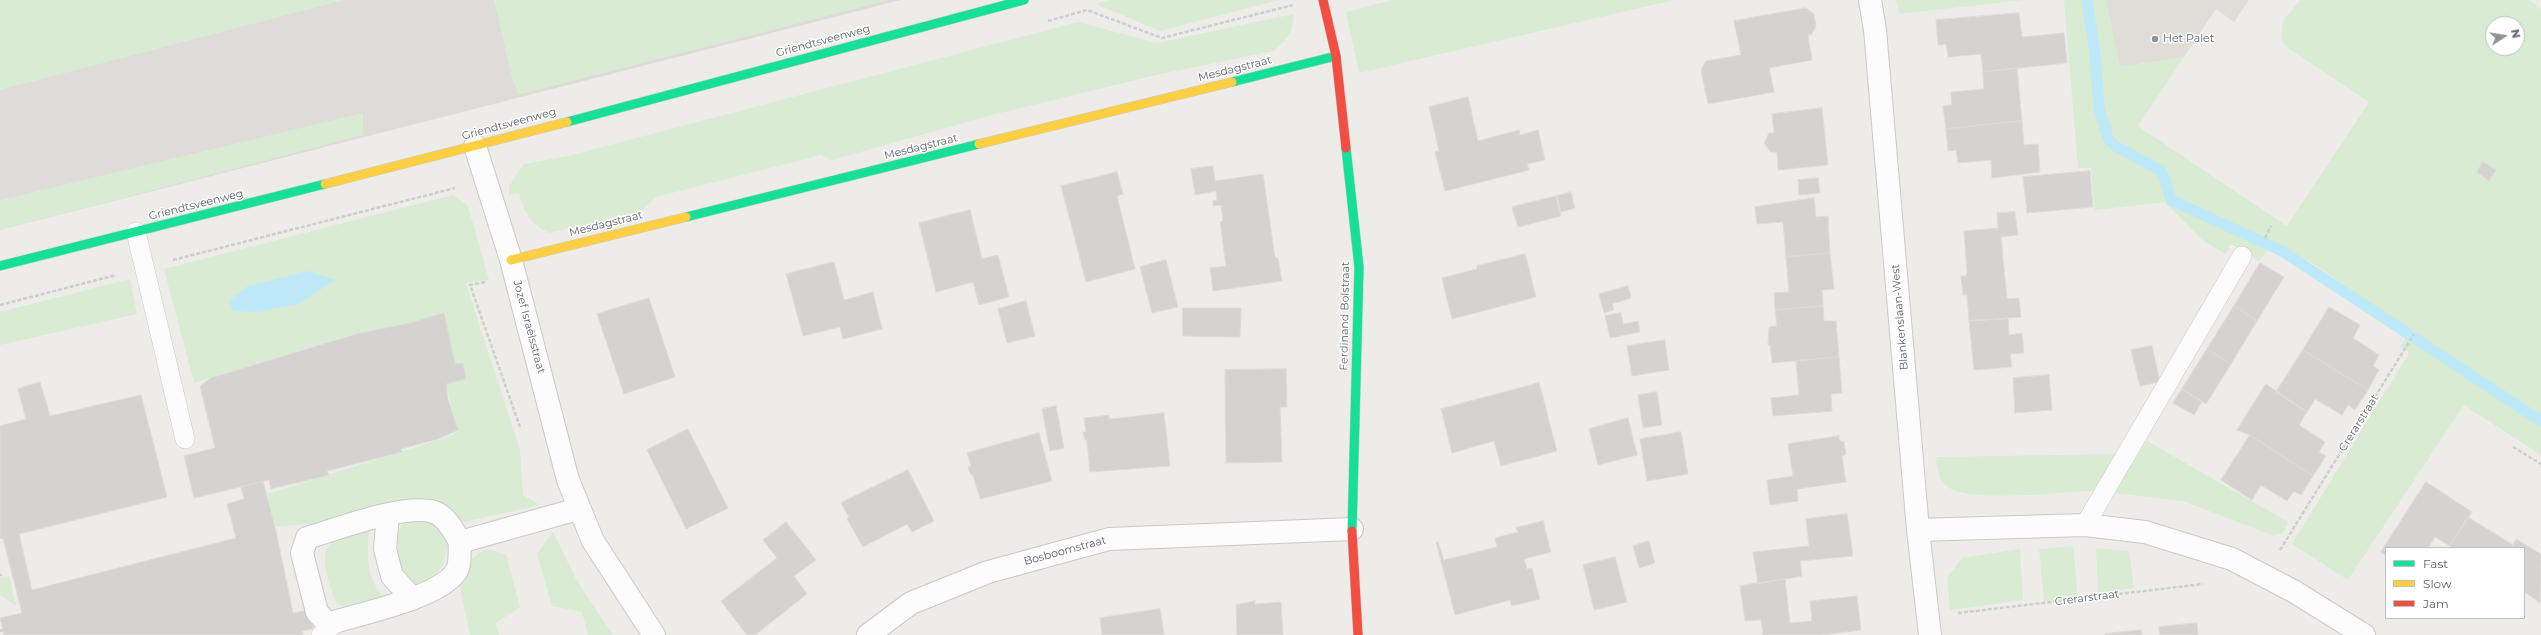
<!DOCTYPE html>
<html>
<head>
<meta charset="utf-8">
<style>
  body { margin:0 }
  #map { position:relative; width:2541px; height:635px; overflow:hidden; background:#eeece9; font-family:Montserrat,sans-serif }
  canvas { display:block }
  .legend { position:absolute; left:2385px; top:547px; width:140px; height:72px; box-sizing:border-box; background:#fff; border:1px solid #bec1c2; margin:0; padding:5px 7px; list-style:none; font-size:12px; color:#5d6367 }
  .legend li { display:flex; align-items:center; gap:8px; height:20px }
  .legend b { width:20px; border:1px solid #bec1c2 }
  .north { position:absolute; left:2485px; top:16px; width:40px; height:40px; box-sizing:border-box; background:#fff; border:1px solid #bec1c2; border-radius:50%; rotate:78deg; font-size:11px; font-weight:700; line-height:16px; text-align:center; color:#5d6367 }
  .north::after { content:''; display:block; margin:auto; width:14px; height:18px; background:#909394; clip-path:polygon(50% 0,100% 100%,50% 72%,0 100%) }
</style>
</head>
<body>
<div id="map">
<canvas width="2541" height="635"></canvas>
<ul class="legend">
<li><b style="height:5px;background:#16e098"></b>Fast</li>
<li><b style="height:5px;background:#ffcf43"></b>Slow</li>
<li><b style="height:5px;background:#f24e42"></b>Jam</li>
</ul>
<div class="north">N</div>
</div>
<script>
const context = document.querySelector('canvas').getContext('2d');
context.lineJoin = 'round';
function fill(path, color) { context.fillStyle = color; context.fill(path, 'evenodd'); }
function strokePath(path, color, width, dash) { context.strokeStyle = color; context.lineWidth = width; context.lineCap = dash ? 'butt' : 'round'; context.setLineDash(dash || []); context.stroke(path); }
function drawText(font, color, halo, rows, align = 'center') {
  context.font = font + ' Montserrat,sans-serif'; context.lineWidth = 3; context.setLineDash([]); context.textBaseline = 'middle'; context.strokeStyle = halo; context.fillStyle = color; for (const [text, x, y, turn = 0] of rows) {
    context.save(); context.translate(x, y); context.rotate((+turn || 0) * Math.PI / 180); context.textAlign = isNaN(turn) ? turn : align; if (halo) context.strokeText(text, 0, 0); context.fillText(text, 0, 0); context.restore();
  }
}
fill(new Path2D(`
  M0 0H901L0 230Z`), '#dedbd9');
fill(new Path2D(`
  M2106 0H2249L2234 22 2216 9 2184 57 2119 67Z`), '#e0dcd8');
fill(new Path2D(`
  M0 0H344L0 90Z
  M494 0H889L518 95 512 78Z
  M1109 0H1279L1160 31 1096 4Z
  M1392 0H1674L1359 73 1346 12Z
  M1896 0H2023L1899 14Z
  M2064 0H2106L2120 67 2184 57 2138 126 2287 226 2369 102 2288 48 2281 40 2283 21 2300 0H2529L2541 9V455L2464 405 2348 580 2292 544 2409 353 2401 346 2410 331 2311 262 2272 245 2259 261 2231 244 2225 254 2201 239 2165 202 2095 210 2091 168H2078ZM2493 24H2517V48H2493Z
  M1294 14C1293 32 1287 40 1273 51L1156 75 988 116 832 160 821 155 656 197 641 211 549 233C531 224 524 213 519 193L509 195V186L524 164 568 156 1078 22 1157 43Z
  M363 113V135L0 230V200Z
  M453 195 468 206 489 280 466 283 520 450 523 495 540 505 464 522 420 498 330 522 275 527 267 494 454 435 455 431 457 432 446 384 466 379 463 363 455 364 410 323 350 335 194 383 164 269Z
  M130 279 137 314 0 345V312Z
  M2147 441 2288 522 2283 533 2274 536 2183 501 2113 493Z
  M2116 454 2093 491C2061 491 1967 505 1945 485 1938 478 1937 466 1936 457Z
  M410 519 431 522 449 540 443 565 428 583 414 585C401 575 393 546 399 530 401 526 407 522 410 519Z
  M369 529C368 558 365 572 382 596L345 607 337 603C330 589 316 553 333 541 341 535 359 533 369 529Z
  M553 532 577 581 613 635H588L582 612 552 606 537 554Z
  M2073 546 2078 599 2044 601 2039 549Z
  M2096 548 2129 551 2134 588 2098 593Z
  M486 549 506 554 520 607 496 623 499 635H470L459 583 469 560Z
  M2020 549 2023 600 1950 610 1947 578 1962 558Z
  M9 576 16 606 0 595V578Z`), '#d9ebd2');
fill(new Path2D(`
  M307 271 335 280 298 304 257 312 233 311 229 301 248 286Z`), '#bde9f8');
strokePath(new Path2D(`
  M2087 0 2095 54 2099 108 2108 138 2115 146 2160 170 2164 177 2171 200 2282 251 2541 421`), '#bde9f8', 11);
const building = new Path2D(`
  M1806 8 1814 14 1816 26 1811 35H1808L1812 60 1769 68 1774 92 1708 104 1701 70 1706 61 1741 55 1734 21Z
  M2019 13 2022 37 2064 33 2067 63 1983 72 1981 54 1948 57 1946 44 1938 45 1936 20Z
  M2017 68 2022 121 1946 129 1943 106 1952 105 1951 92 1984 89 1983 72Z
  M1468 97 1478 141 1519 130 1520 135 1538 130 1545 160 1527 164 1529 170 1445 191 1435 152 1439 151 1429 107Z
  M1822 108 1828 165 1778 170 1777 152H1771L1764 143 1769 133H1774L1772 114Z
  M2022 121 2024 145 2038 144 2040 172 1992 178 1991 160 1958 163 1956 150 1948 151 1946 129Z
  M2483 162 2496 170 2489 181 2477 172Z
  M1213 166 1215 181 1263 174 1275 258H1278L1282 281 1213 291 1210 268 1226 266 1220 222 1223 221 1221 205 1213 206V201L1217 200 1216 191 1195 195 1191 169Z
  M2090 171 2093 207 2027 213 2023 177Z
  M1117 172 1123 194 1117 196 1135 269 1086 282 1061 186Z
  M1818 178 1820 193 1799 195 1798 180Z
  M1571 192 1575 208 1561 212 1557 196Z
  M1556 196 1561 216 1518 227 1512 207Z
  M1814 198 1816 217 1828 216 1830 253 1786 257 1783 222 1757 224 1755 207Z
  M970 210 982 259 998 255 1009 297 979 305 973 282 936 292 919 223Z
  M2015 212 2018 235 2001 237 2007 299 2019 298 2021 317 1969 321 1967 295H1963L1961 276H1966L1967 272 1964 231 1998 228 1997 213Z
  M1830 253 1834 289 1822 290 1823 306 1775 310 1774 293 1789 292 1786 257Z
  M1525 254 1536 297 1452 319 1442 278 1477 269V266Z
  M1166 260 1178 307 1152 313 1140 267Z
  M834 262 844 300 873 292 882 329 843 339 840 327 803 336 786 274Z
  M2260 263 2284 277 2257 321 2234 306Z
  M1628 286 1631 298 1612 304 1614 310 1604 313 1599 294Z
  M649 298 675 377 624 394 597 314Z
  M1026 301 1035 336 1007 343 998 309Z
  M1823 306 1824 321H1836L1839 357 1772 363 1770 345H1768L1769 327 1777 326 1775 310Z
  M2234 306 2257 321 2231 364 2207 349Z
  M2329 307 2360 325 2353 338 2379 355 2373 366 2379 370 2368 390 2303 350Z
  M1183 308H1241L1240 337 1183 336Z
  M444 313 455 364 463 363 466 379 446 384 448 400 458 430 438 439 401 449 402 452 327 471 329 475 271 489 269 480 194 498 184 456 215 448 200 386 211 378 356 334 410 323Z
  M1621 313 1623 324 1638 321 1640 332 1610 338 1605 316Z
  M2008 319 2009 335 2022 333 2024 353 2010 354 2012 367 1974 370 1969 321Z
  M1665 340 1669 370 1632 376 1627 346Z
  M2152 346 2160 382 2140 386 2131 350Z
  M2207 349 2231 364 2206 404 2182 389Z
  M2303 350 2368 390 2355 410 2348 405 2342 415 2315 399 2307 412 2276 392Z
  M1839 357 1842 393 1831 394 1832 411 1773 416 1771 398 1799 395 1796 361Z
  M1286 369 1287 407H1280L1282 462 1226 463 1225 370Z
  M2049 375 2052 410 2015 413 2013 378Z
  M40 382 50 416 141 395 167 497 19 534 32 590 236 538 227 504 244 499 241 487 263 481 276 531 293 613 309 610 313 629 302 631 303 635H4L0 618 22 613 3 538 0 539V426L26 419 18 389Z
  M1539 383 1557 451 1501 466 1494 441 1452 453 1441 409Z
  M2266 384 2307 412 2299 425 2325 442 2319 452 2326 456 2313 476 2250 435 2237 430Z
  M2182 389 2202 402 2194 415 2173 403Z
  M1657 392 1662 425 1643 428 1638 395Z
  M1056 406 1064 448 1050 451 1042 409Z
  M1164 413 1170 466 1090 472 1087 440H1085L1083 432H1086L1084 418 1109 415V419Z
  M1628 418 1637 455 1598 465 1589 429Z
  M688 429 728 508 686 529 647 450Z
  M1681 432 1688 474 1647 481 1640 439Z
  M1039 433 1052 481 980 499 973 475H971L968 467 971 466 967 453Z
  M2250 435 2313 476 2301 495 2294 491 2287 501 2261 485 2252 500 2221 480Z
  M1839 436V440L1844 442 1846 454 1842 457 1846 482 1797 489 1798 501 1770 505 1767 480 1793 476 1788 444Z
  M908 470 934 521 912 532 907 524 863 547 847 519 849 517 841 503Z
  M2426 482 2472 512 2450 546 2435 537 2428 548H2386V556L2381 552Z
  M1847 514 1853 556 1800 561 1802 576 1758 584 1753 552 1809 546 1806 519Z
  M2468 517 2513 545 2512 548H2454L2450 546Z
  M1543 521 1551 552 1524 559 1527 569 1532 568 1540 599 1512 606 1510 600 1455 615 1436 542H1438L1444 560 1497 547 1495 538 1518 532 1516 528Z
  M786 522 816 560 794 576 807 594 755 635H747L721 601 777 558 763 540Z
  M2516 539 2541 554 2540 603 2526 593 2524 595V548H2512Z
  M1649 541 1655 563 1639 568 1633 546Z
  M1615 557 1627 602 1594 610 1583 565Z
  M1785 579 1790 623 1812 621 1810 601 1857 596 1861 630 1821 635H1763L1761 620 1745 621 1740 586Z
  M1255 601V604L1281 602 1283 635H1237L1236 605Z
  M1160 609 1164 635H1102L1100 618Z
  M2197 623 2198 635H2160L2159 627Z
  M2141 630 2142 635H2105V634Z`);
fill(building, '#d5d3d1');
strokePath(building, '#dedbd7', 1);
const lane = new Path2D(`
  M136 232 185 439
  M2085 525 2242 256
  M321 635 338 621`);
const street = new Path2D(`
  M1870 0 1875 30 1918 530 1930 635
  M475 146 511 260 568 480 593 541 654 635
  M388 514 385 549 392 576 412 598
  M1918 530 2085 525 2145 532 2232 559 2295 592 2364 635
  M460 542C454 531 446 516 434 512 405 503 337 529 307 538L302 553 317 612 326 622 331 623C362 613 438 598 456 572 461 565 459 551 460 542L578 509
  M868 635 911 603 988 572 1109 539 1352 529`);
const fast = new Path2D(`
  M1232 82 1336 56
  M567 122 1024 0
  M1346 148 1359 267 1352 531
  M686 217 979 144
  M0 266 325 184`);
const slow = new Path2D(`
  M979 144 1232 82
  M325 184 567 122
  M511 260 686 217`);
const jam = new Path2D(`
  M1323 0 1336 56 1346 148
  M1352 531 1358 635`);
strokePath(lane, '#c8c9c8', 20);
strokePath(street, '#c8c9c8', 24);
strokePath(fast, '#cacbcb', 10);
strokePath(slow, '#cacbcb', 10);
strokePath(jam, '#cacbcb', 10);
strokePath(new Path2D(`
  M1048 21 1087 10 1162 38 1293 5
  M2265 238 2271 226
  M173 260 455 188
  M485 282 470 285 520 427
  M0 305 116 275
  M2513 447 2541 464
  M2280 550 2414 334
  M0 575H2
  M1958 613 2203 584
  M0 631 3 630`), '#cad0cb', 2.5, [4, 2]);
strokePath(lane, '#fcfcfc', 19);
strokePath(street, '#fcfcfc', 22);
strokePath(fast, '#16e098', 9);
strokePath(slow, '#ffcf43', 9);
strokePath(jam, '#f24e42', 9);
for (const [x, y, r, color] of [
  [2155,39,4,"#909394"]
]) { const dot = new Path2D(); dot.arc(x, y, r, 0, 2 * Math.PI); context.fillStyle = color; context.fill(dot); strokePath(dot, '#fff', 1.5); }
drawText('11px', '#5d6367', '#fff', [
  ["Het Palet",2163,39]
], 'left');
drawText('11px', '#5d6367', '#fff', [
  ["Griendtsveenweg",823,41,-15],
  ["Mesdagstraat",1235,69,-14],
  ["Griendtsveenweg",509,124,-15],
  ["Mesdagstraat",921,147,-14],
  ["Griendtsveenweg",196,205,-14],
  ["Mesdagstraat",606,224,-14],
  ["Ferdinand Bolstraat",1345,316,-89],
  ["Blankenslaan-West",1900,317,-95],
  ["Jozef Israëlsstraat",529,327,75],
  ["Crerarstraat",2359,423,-58],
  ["Bosboomstraat",1065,551,-15],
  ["Crerarstraat",2087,598,-7]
]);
</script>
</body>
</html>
